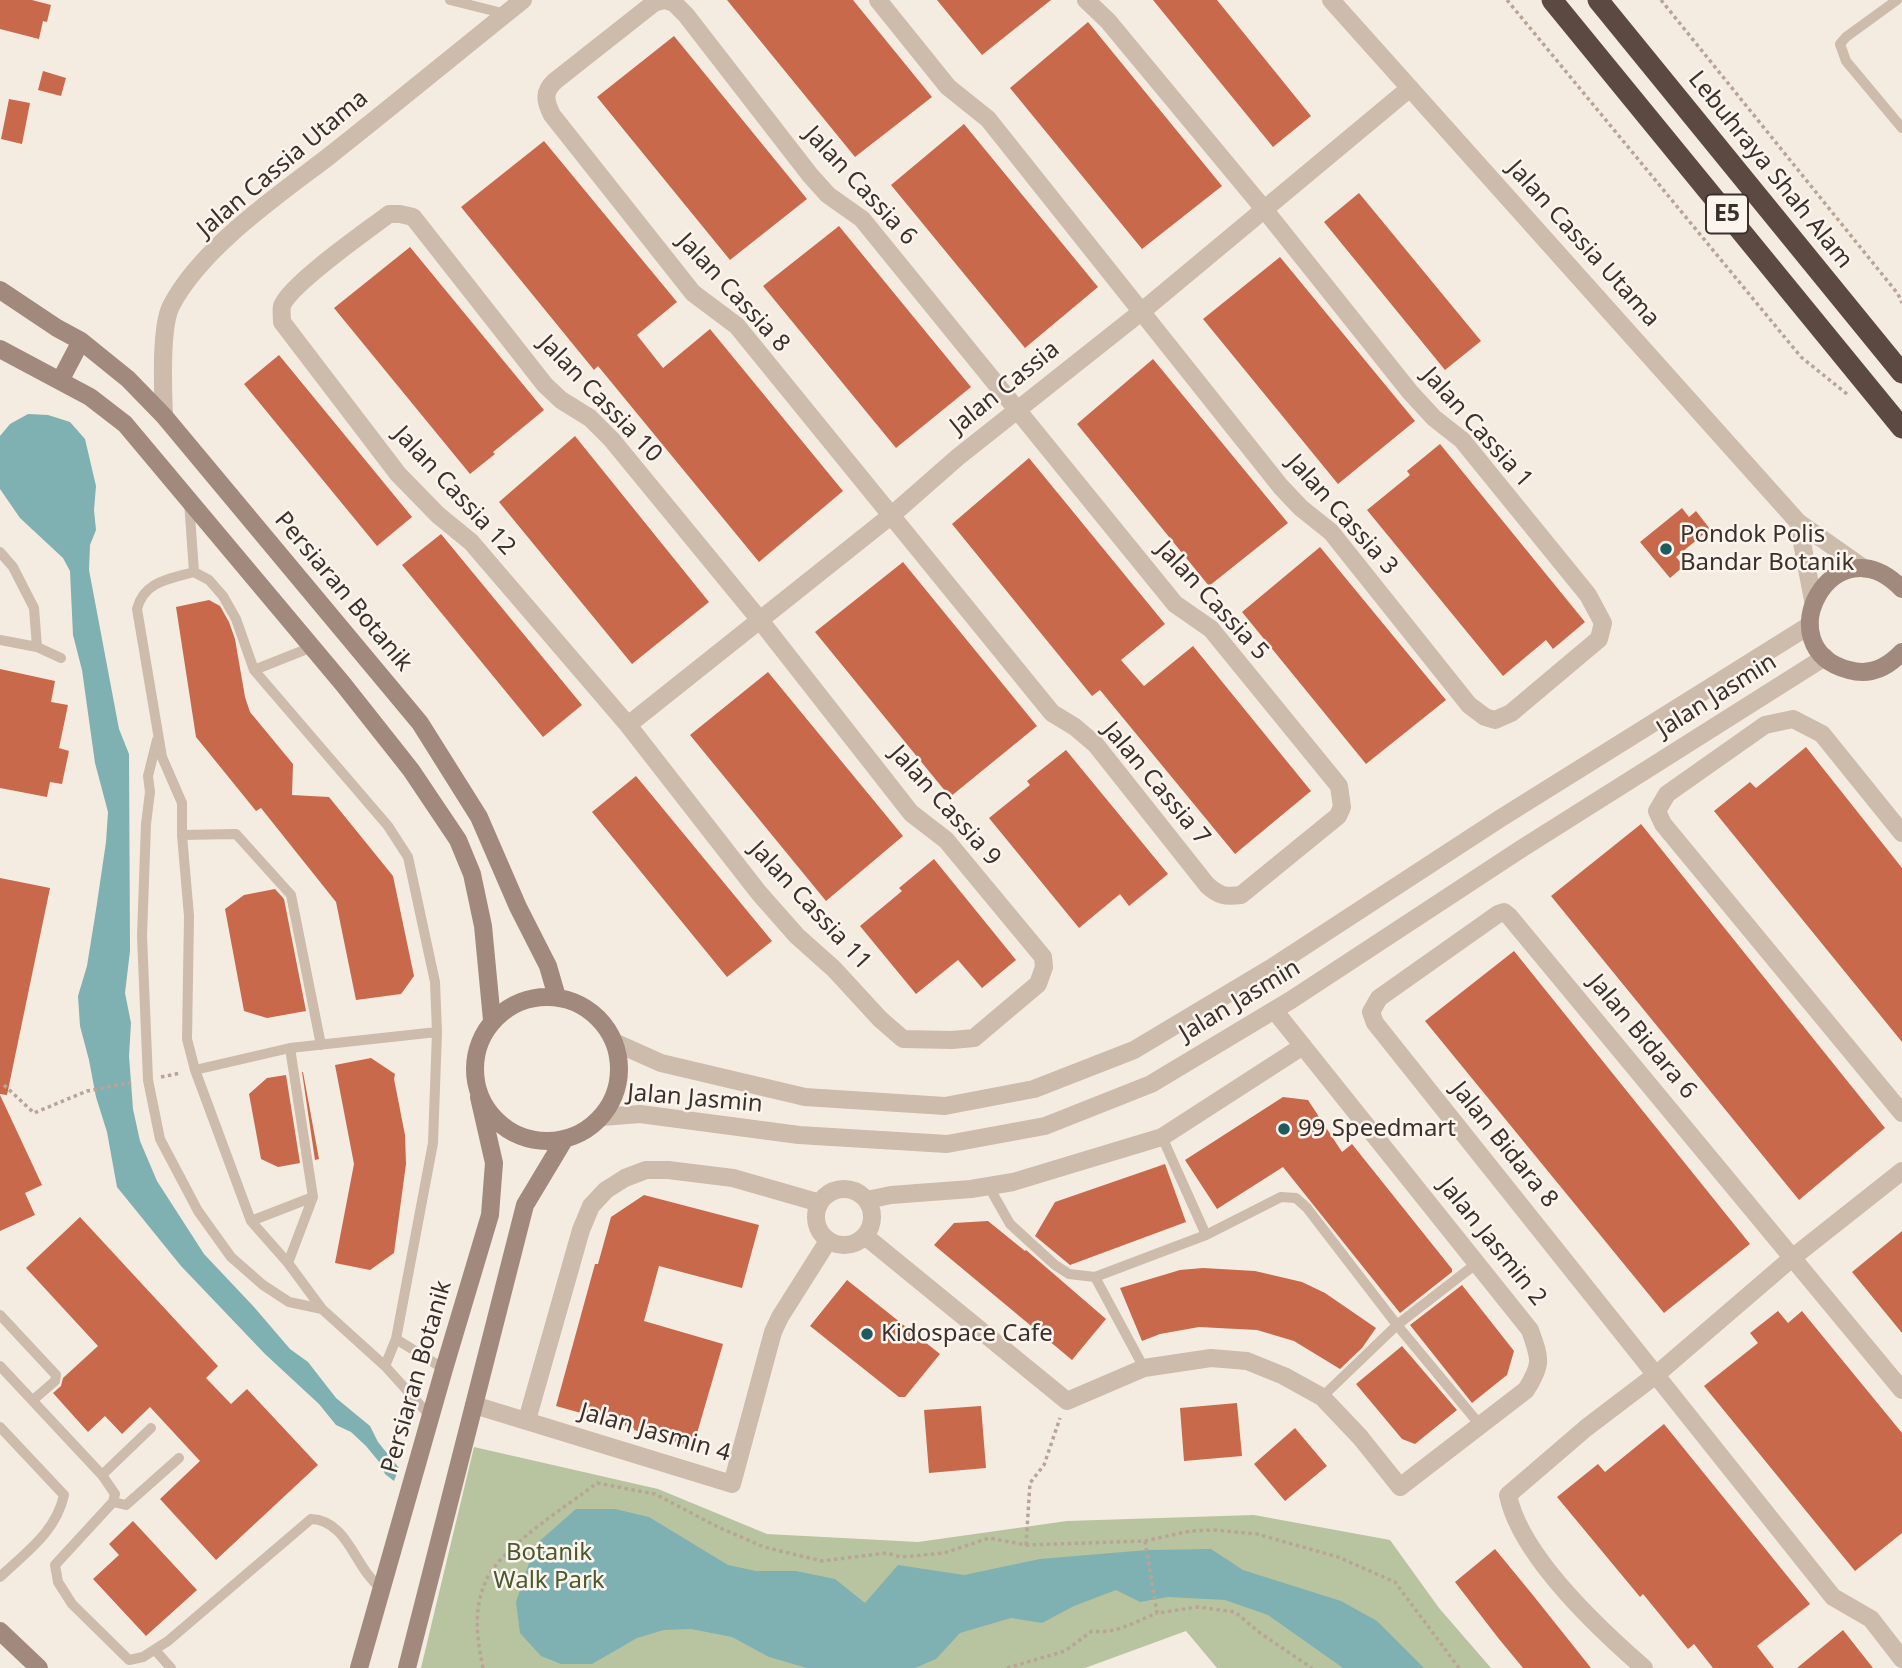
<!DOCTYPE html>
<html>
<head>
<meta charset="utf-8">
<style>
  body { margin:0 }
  canvas { display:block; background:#f4ebe1 }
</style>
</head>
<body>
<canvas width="1902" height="1668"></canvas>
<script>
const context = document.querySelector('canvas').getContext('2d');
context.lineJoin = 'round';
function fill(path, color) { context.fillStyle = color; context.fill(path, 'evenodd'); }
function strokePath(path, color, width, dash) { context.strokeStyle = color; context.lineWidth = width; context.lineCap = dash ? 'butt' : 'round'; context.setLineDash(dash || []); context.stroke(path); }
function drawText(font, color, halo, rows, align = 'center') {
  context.font = font + ' "Noto Sans",sans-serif'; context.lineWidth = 5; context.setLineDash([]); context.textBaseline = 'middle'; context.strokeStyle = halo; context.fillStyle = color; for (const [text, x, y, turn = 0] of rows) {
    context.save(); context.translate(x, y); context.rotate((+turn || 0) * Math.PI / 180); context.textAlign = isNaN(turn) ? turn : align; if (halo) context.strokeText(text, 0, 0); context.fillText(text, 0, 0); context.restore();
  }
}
fill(new Path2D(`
  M474 1447 658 1489 767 1534 918 1542 1067 1521 1254 1515 1390 1540 1439 1608 1491 1668H1217L1186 1631 1085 1668H421Z`), '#b8c4a0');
fill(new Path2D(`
  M28 414 48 415 70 422 85 439 96 486 94 510 96 530 90 545 89 570 119 729 129 754 130 951 125 993 131 1023 129 1056 133 1109 140 1141 157 1181 204 1254 254 1307 290 1349 308 1362 336 1398 370 1426 378 1442 399 1468 394 1481 385 1474 380 1463 366 1446 351 1432 336 1425 319 1404 265 1354 181 1266 117 1187 107 1132 96 1097 89 1060 80 1026 78 996 87 966 96 910 106 842 108 812 95 763 82 670 73 635 70 571 63 558 20 518 0 489V436L10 424Z
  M576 1509H615L649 1517 728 1565 756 1571H796L835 1579 865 1603 898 1565 964 1575 1040 1559 1148 1550 1211 1549 1243 1570 1341 1601 1377 1621 1424 1668H1343L1268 1615 1225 1600 1168 1597 1140 1602 1116 1590 1074 1606 1042 1623 1011 1618 960 1633 936 1659 915 1668H807L769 1657 732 1637 691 1629 664 1630 637 1638 592 1664H561L541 1656 520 1633 516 1602 535 1545Z`), '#7fb0b2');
fill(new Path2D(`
  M0 0H32L51 5 47 22 43 21 39 39 0 29Z
  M727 0H853L932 97 855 157Z
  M937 0H1051L982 55Z
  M1153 0H1217L1311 116 1273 147Z
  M1088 22 1222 186 1142 249 1010 88Z
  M674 36 807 199 730 260 597 97Z
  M43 71 66 78 61 96 38 90Z
  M9 99 30 103 22 144 1 139Z
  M964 124 1098 287 1025 348 891 185Z
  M544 141 677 302 637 335 663 368 710 329 843 491 759 562 598 366 594 370 461 207Z
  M1359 193 1481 341 1445 370 1324 222Z
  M839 226 971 387 896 448 763 286Z
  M410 247 544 410 493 452 495 454 470 474 334 308Z
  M1280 257 1415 421 1338 484 1203 319Z
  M279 355 412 517 377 546 244 384Z
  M1153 359 1288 523 1209 586 1077 424Z
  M575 436 709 602 632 664 499 502Z
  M1440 444 1585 622 1553 649 1546 640 1503 676 1367 510 1410 475 1407 471Z
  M1029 458 1165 624 1121 660 1144 686 1193 646 1311 791 1235 854 1100 690 1092 696 952 524Z
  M1682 508 1689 517 1696 511 1710 529 1676 557 1684 566 1670 578 1640 542Z
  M441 534 582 705 543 737 402 565Z
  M1320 547 1446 700 1366 764 1242 612Z
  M903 562 1037 726 950 797 815 632Z
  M209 600 220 606 229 622 235 639 245 697 250 712 293 764 292 795 329 797 393 876 414 976 401 994 356 1000 336 902 261 808 256 811 196 737 176 607Z
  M0 669 55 681 51 702 68 705 59 748 69 751 62 784 50 782 47 797 0 788Z
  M768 672 903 836 826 901 690 735Z
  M1806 747 1902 868V1042L1714 811 1750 782 1756 788Z
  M1066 750 1168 874 1129 906 1120 894 1079 928 989 818 1030 785 1027 781Z
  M636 776 772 941 727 977 592 812Z
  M1641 824 1885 1128 1799 1200 1551 896Z
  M934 859 1016 960 982 988 958 960 916 994 860 926 902 891 899 888Z
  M0 878 50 888 7 1095 0 1094Z
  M275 889 284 899 306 1011 267 1018 244 1011 225 909 244 895Z
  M1514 951 1750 1244 1664 1313 1425 1021Z
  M371 1058 395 1074 394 1079 405 1135 406 1164 394 1253 370 1270 335 1263 354 1164 335 1065Z
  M302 1072H303L319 1159 315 1160Z
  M286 1075 300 1163 278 1167 261 1159 249 1094 267 1078Z
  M0 1095 42 1185 25 1193 35 1215 0 1231Z
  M1283 1097 1308 1100 1342 1152 1352 1144 1452 1269V1272L1400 1313 1283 1167 1217 1209 1185 1160Z
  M1165 1164 1186 1222 1070 1265 1035 1236 1055 1202Z
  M644 1195 759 1225 742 1288 659 1266 644 1321 723 1344 693 1447 634 1430V1428L556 1406 595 1264H598L611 1217Z
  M80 1217 218 1366 206 1378 231 1404 247 1389 318 1465 216 1560 160 1499 200 1461 150 1407 122 1434 105 1416 88 1432 53 1393 61 1386 63 1378 98 1346 26 1268Z
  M988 1221 1025 1251 1026 1250 1106 1319 1072 1360 934 1245 954 1223Z
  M1902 1231V1333L1852 1272Z
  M1203 1268 1255 1271 1302 1282 1325 1293 1376 1328 1362 1348 1340 1369 1294 1341 1257 1330 1199 1327 1160 1334 1142 1341 1120 1288 1180 1270Z
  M847 1280 940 1354 905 1397H899L810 1326Z
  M1462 1285 1514 1351 1507 1375 1472 1403 1410 1325Z
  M1778 1311 1788 1323 1802 1311 1902 1433V1533L1855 1571 1704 1386 1758 1343 1750 1333Z
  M1402 1346 1457 1410 1415 1444 1402 1439 1356 1384Z
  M1237 1403 1242 1456 1184 1461 1180 1408Z
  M981 1406 986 1468 929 1473 924 1410Z
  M1664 1424 1810 1604 1757 1646 1774 1668H1713L1694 1644 1688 1649 1643 1594 1640 1597 1557 1497 1598 1464 1605 1472Z
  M1295 1428 1327 1466 1285 1501 1254 1464Z
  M133 1521 197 1590 146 1636 93 1579 119 1555 109 1544Z
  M1495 1549 1532 1594 1591 1668H1523L1499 1639 1455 1582Z
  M1843 1630 1873 1668H1797Z`), '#c8694b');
strokePath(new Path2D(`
  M1507 0 1801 357 1847 394
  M1661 0 1898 294 1902 303
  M161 1077 181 1073
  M4 1085 34 1113 87 1091 133 1082
  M1145 1541 1157 1613 1198 1607 1235 1612 1260 1633 1312 1668
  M1026 1545 1030 1483 1044 1465 1060 1418
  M483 1668C477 1639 473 1611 485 1583 498 1549 567 1506 597 1483L655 1494 718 1527 764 1547 822 1561 886 1553 901 1557 944 1553 989 1538 1026 1545 1145 1541 1190 1531 1214 1530 1257 1534 1338 1557 1395 1582 1459 1668
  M1007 1668 1065 1651 1092 1631C1115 1635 1136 1621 1157 1613`), '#b9a596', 3.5, [3.5, 3.5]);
strokePath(new Path2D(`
  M450 0 506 14
  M1897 0 1846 37 1840 44 1846 61 1902 128
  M189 501 194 572
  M0 552 13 567 34 608 37 647 0 640
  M37 647 61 658
  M254 670 312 647
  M157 740 148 776 150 792 146 824 142 936 148 1080 160 1139 198 1211 231 1257 263 1285 289 1302 322 1309
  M182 835 236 834 291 895 321 1045
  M195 1070 290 1048 437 1032
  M1162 1137 1206 1235
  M989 1187 1010 1224 1055 1265 1069 1274 1095 1277 1206 1235 1281 1197 1296 1198 1307 1208 1397 1325 1480 1425
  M251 1221 313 1197
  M288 1263 313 1197 290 1048
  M1095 1277 1144 1368
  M0 1315 56 1375 55 1381 33 1400
  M396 1339 444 1369
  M0 1366 102 1475 115 1494 113 1502 55 1565 58 1582 72 1604 129 1660 143 1657 168 1641 311 1519C339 1520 350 1548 364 1569 369 1577 376 1584 382 1590
  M385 1366 396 1339 433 1143 437 1032 435 982 408 857 388 826 254 670 236 619 223 596 209 580 194 572C170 579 144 581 137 609L162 757 182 803V835L189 916 187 1039 195 1070 251 1221 288 1263 322 1309 385 1366 431 1417
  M1322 1397 1397 1325 1477 1263
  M0 1427 64 1495C56 1532 26 1552 0 1577
  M102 1475 151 1428
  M113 1502 126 1505 179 1458
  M155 1650 171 1668`), '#cdbbac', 10);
strokePath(new Path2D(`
  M664 0 654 3 555 81C543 92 545 101 552 115L693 293 737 326 1052 713 1075 727 1096 745 1207 885C1219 896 1225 897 1241 895L1338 816 1342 807 1339 786 1211 629 1175 604 862 219 828 195 810 175 686 15 674 3 665 0
  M878 0 948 87 988 119 1281 487 1301 508 1331 532 1469 705 1485 717 1495 720 1511 713 1599 639 1603 623 1588 595 1462 440 1434 418 1410 392 1264 209 1108 21 1086 0
  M1331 0 1798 522 1865 569
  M389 214H400L413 217 545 385 561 400 590 418 612 440 759 619 911 813 946 840 1043 957 1044 967 1038 984 974 1038 952 1040 903 1039 880 1019 834 969 797 936 759 893 628 725 471 542 438 515 398 474 282 322C282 317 281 311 282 306 290 284 367 231 389 214Z
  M164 416C163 390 160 328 171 306 201 248 277 196 328 157 394 105 458 52 523 0
  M1798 522 1813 600
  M628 725 893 514 958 457 1141 312 1410 88
  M1902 833 1822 734 1793 719 1765 725 1667 794 1657 811 1663 824 1902 1113
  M614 1042 661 1063 805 1097 945 1106 1034 1089 1134 1050 1271 968 1501 818 1810 625
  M602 1117 640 1114 799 1135 947 1144 1045 1126 1151 1084 1291 1000 1521 849 1825 657
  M816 1217a28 28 0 1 1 56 0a28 28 0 1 1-56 0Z
  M867 1200 891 1195 971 1189 1013 1182 1162 1137 1303 1046
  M865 1236 1067 1401 1144 1368 1211 1358 1247 1361 1284 1376 1322 1397 1360 1437 1400 1487 1526 1390C1543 1363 1540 1359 1530 1330L1274 1010
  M1902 1390 1509 916 1504 912 1498 914 1379 998 1371 1012 1375 1023 1833 1597 1871 1619 1902 1659
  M474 1405 732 1484 773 1332 780 1317 828 1241
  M527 1420 581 1230 591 1206 606 1190 625 1178 646 1170H668L733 1178 820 1203
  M1644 1668C1598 1628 1520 1555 1508 1495L1586 1428 1657 1374 1792 1258 1902 1171`), '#cdbbac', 18);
strokePath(new Path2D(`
  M0 290 57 328 81 341 128 379 164 416 420 723 479 817 518 907 548 966 557 997
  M0 349 90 397 125 424 343 684 411 770 458 840 472 874 483 926 492 1020
  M60 381 81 341
  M1902 589C1834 518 1764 648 1849 670 1870 676 1888 667 1902 652
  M475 1069a72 72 0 1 1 144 0a72 72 0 1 1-144 0Z
  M0 1631 39 1668
  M359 1668 444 1369 490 1215 494 1163 479 1097
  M407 1668 525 1205 564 1140`), '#a18a7d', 18);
strokePath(new Path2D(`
  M1552 0 1902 428
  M1598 0 1902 373`), '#5c4a42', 21);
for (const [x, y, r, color] of [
  [1666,549,7,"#1f5a5e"],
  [1284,1129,7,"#1f5a5e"],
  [867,1334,7,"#1f5a5e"]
]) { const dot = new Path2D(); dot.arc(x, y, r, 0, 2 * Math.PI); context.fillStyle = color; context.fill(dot); strokePath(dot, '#fbf5ee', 2.5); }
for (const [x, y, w] of [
  [1727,214,42]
]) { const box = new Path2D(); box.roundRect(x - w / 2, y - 19.5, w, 39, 5); context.fillStyle = '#fbf5ee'; context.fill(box); strokePath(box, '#3b302b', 2); }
drawText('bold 23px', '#3b302b', null, [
  ["E5",1727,214]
]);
drawText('24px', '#3b302b', '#fbf5ee', [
  ["Jalan Cassia Utama",283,164,-40],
  ["Lebuhraya Shah Alam",1770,170,51],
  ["Jalan Cassia 6",860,186,47],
  ["Jalan Cassia Utama",1583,244,48],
  ["Jalan Cassia 8",733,293,47],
  ["Jalan Cassia",1005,388,-39],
  ["Jalan Cassia 10",600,399,46],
  ["Jalan Cassia 1",1477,428,48],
  ["Jalan Cassia 12",454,491,47],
  ["Jalan Cassia 3",1342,515,48],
  ["Persiaran Botanik",343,592,50],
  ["Jalan Cassia 5",1212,601,47],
  ["Jalan Jasmin",1717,696,-32],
  ["Jalan Cassia 7",1156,784,50],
  ["Jalan Cassia 9",945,806,48],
  ["Jalan Cassia 11",810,906,47],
  ["Jalan Jasmin",1240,1001,-31],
  ["Jalan Bidara 6",1642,1037,50],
  ["Jalan Jasmin",695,1099,5],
  ["Jalan Bidara 8",1504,1145,51],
  ["Jalan Jasmin 2",1492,1242,51],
  ["Persiaran Botanik",417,1377,-74],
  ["Jalan Jasmin 4",655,1433,16]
]);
drawText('24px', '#3b302b', '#fbf5ee', [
  ["Pondok Polis",1680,535],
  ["Bandar Botanik",1680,563],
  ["99 Speedmart",1298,1129],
  ["Kidospace Cafe",881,1334]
], 'left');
drawText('24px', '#4a5a2e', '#fbf5ee', [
  ["Botanik",549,1553],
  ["Walk Park",549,1581]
]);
</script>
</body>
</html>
